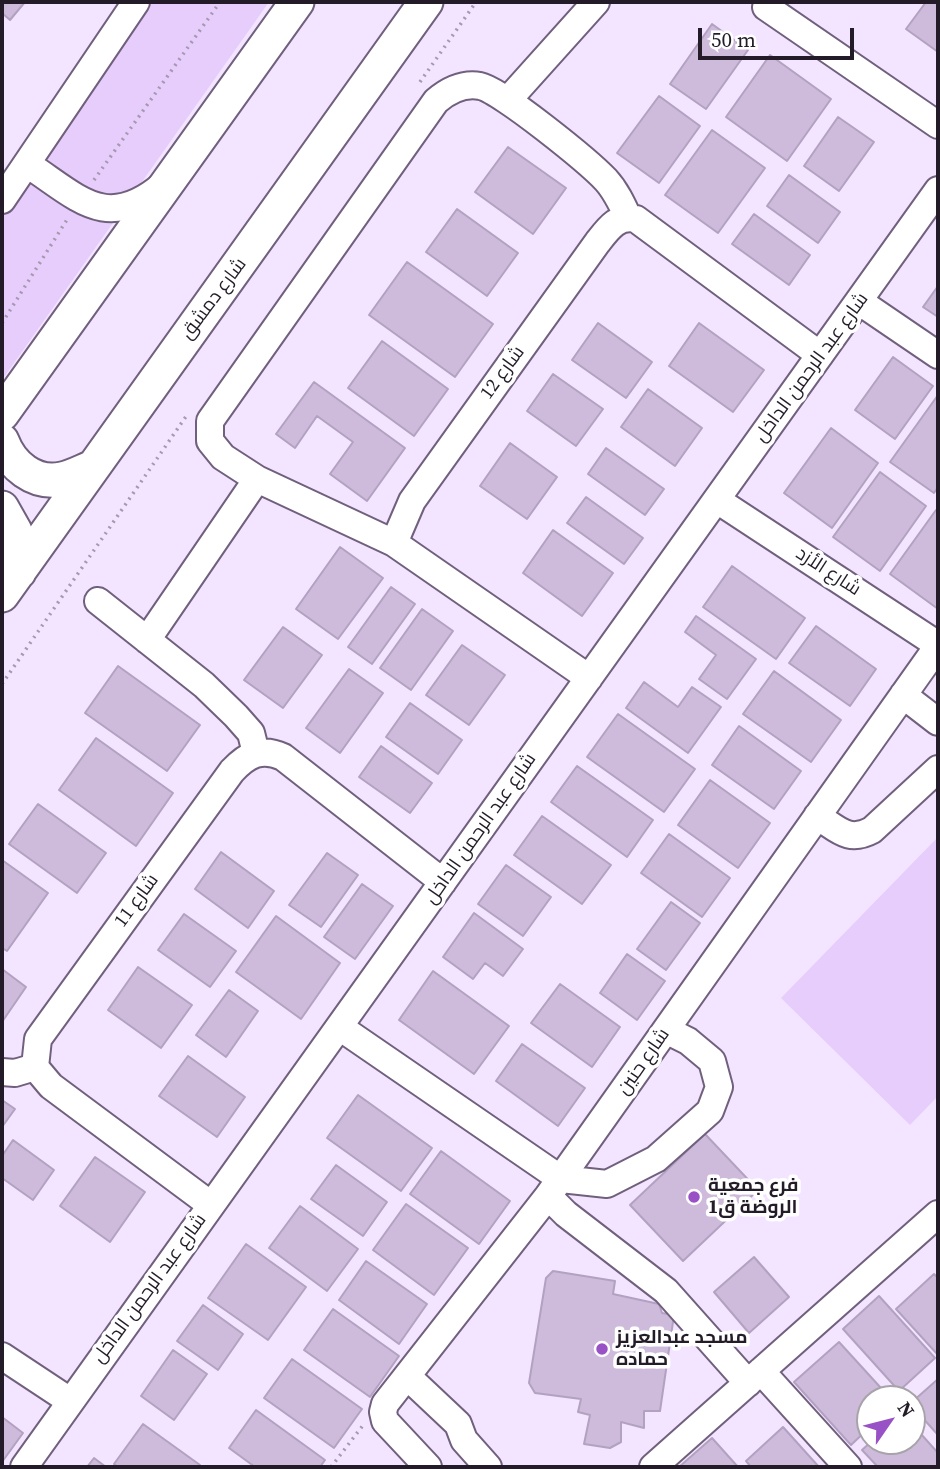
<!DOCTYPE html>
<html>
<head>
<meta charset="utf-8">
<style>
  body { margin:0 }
  #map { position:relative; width:940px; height:1469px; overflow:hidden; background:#f3e4ff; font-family:"Source Serif 4",serif }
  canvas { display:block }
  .frame { position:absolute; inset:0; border:4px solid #231c28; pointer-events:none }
  .north { position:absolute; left:856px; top:1385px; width:70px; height:70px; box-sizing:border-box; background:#fff; border:2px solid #a7a4a9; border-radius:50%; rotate:55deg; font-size:19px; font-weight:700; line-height:28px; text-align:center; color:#231c28 }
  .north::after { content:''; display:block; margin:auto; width:24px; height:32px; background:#9952c6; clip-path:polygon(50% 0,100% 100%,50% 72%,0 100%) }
  .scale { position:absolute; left:698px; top:28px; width:156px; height:32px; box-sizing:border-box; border:4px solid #231c28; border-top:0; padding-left:9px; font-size:21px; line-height:24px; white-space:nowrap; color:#231c28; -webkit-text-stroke:5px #fff; paint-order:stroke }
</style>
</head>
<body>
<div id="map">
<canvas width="940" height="1469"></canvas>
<div class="frame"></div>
<div class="north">N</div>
<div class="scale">50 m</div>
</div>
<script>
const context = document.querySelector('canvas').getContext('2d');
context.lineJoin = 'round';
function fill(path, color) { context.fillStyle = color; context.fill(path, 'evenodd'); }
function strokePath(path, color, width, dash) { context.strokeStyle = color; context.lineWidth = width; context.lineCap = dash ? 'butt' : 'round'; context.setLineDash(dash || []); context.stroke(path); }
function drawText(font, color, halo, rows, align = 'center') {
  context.font = font + ' "Source Serif 4",Cairo,serif'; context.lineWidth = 7; context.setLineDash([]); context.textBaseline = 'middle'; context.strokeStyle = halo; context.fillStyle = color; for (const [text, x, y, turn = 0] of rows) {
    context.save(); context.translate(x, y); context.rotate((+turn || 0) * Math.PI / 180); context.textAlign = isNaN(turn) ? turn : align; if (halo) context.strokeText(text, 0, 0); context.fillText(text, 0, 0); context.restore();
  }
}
fill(new Path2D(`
  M149 2H269L2 380V213Z
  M938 837V1096L910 1125 781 998Z`), '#e7cdfb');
const building = new Path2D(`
  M2 2H25L10 20 2 13Z
  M926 2H938V52L906 29Z
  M712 24 748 50 706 109 670 84Z
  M770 55 831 99 787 161 726 117Z
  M659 96 700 126 659 183 617 153Z
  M838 117 874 142 839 191 804 166Z
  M712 130 765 168 718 233 665 195Z
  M508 147 566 188 533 234 475 192Z
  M789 175 840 212 818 243 767 206Z
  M457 209 518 253 487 296 426 252Z
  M754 214 810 255 789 285 732 244Z
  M407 262 493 324 455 377 369 315Z
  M938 286V317L923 307Z
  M598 323 652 362 626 398 572 360Z
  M699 323 764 370 733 412 669 366Z
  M382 341 448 389 414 436 348 388Z
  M893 357 933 386 895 439 855 410Z
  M553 374 603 409 576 446 527 411Z
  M314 382 405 448 367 501 330 474 353 442 317 416 295 448 276 434Z
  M648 389 702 428 675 466 621 427Z
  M938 395V487L934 493 890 462Z
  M831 428 878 463 832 528 784 493Z
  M510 443 557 477 527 519 480 486Z
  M606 448 664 489 645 515 588 474Z
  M880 472 926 506 880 571 833 537Z
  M586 497 643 538 624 564 567 523Z
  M936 510 938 512V609L890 574Z
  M553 530 613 573 582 616 523 573Z
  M340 547 383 578 338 639 296 609Z
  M732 566 805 618 776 659 703 607Z
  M391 587 415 604 372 664 348 647Z
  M422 609 453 631 411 690 380 668Z
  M696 616 756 659 727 699 699 679 716 655 685 632Z
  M816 626 876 669 850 706 789 663Z
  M283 627 322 655 283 708 244 680Z
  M462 645 505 675 469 725 426 695Z
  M118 666 200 725 167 771 85 713Z
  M349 669 383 693 340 753 306 728Z
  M774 671 841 720 811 762 743 714Z
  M644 682 678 707 692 687 721 707 688 753 626 708Z
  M410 703 462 740 438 774 386 737Z
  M618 714 695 769 664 812 587 757Z
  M739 726 801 771 774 809 712 765Z
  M96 738 173 793 136 846 59 790Z
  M381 746 432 783 410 813 359 777Z
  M577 766 653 820 627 857 551 802Z
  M710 780 770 823 738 868 678 825Z
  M38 804 106 853 77 893 9 844Z
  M542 816 611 865 582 904 514 855Z
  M669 834 730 878 702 917 641 873Z
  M221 852 274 891 248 928 195 889Z
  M327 853 358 875 321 927 289 905Z
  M2 860 48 893 7 951 2 948Z
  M506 865 551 897 523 936 478 904Z
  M362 884 393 906 355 959 324 937Z
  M671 902 700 923 666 970 637 949Z
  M474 913 523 949 503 976 485 963 473 979 443 957Z
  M184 914 236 951 210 987 158 950Z
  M276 916 340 963 301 1019 236 972Z
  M627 954 665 981 637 1020 600 993Z
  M138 967 192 1005 161 1048 108 1010Z
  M2 969 26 987 2 1022Z
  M433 971 509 1026 474 1074 399 1020Z
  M560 984 620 1027 592 1067 531 1023Z
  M229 990 258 1011 226 1057 196 1035Z
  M522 1044 585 1088 558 1126 496 1081Z
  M188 1056 245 1097 217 1137 159 1096Z
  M358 1095 432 1148 401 1191 327 1138Z
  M2 1100 15 1109 2 1127Z
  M705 1134 758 1190 683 1261 630 1205Z
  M13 1140 54 1170 33 1200 2 1178V1156Z
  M441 1151 510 1201 479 1244 410 1194Z
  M95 1157 145 1192 110 1242 60 1206Z
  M336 1165 387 1202 363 1236 311 1199Z
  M406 1204 468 1248 434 1295 373 1250Z
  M300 1206 358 1249 327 1291 269 1248Z
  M246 1244 306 1287 268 1340 208 1298Z
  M754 1257 789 1297 749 1333 714 1292Z
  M366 1261 427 1304 399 1344 339 1300Z
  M553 1271 615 1281 613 1294 659 1304 662 1313 674 1315 660 1411H644V1428L621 1422V1442L610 1448 584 1444 590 1415 578 1412 581 1399 535 1393 529 1383 546 1278Z
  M934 1274 938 1278V1355L896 1309Z
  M879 1296 935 1358 899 1391 843 1329Z
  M203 1305 243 1334 218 1370 177 1341Z
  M333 1309 399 1356 370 1397 304 1350Z
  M839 1342 891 1399H870V1427L851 1445 794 1382Z
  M173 1350 207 1374 174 1420 141 1396Z
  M292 1359 362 1409 334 1448 264 1398Z
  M938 1379V1435L912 1406V1402Z
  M256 1410 325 1460 320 1467H255L229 1448Z
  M2 1417 23 1433 2 1462Z
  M143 1424 200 1465 198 1467H118L114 1464Z
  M912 1424 938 1453V1467H878L862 1450 872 1441H912Z
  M783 1427 819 1467H751L746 1461Z
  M712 1438 738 1467H679Z
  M94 1458 106 1467H87Z`);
fill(building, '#cebbdc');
strokePath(building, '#b3a1c1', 2);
const minor = new Path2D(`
  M769 2 766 7 938 125
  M508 100 596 2
  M27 164C78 197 106 233 163 185
  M2 200 136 2
  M860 302 938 355
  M717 500 938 645
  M394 543 257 479 223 457 210 441V421L436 101C449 90 463 83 480 86 501 90 589 162 606 180 616 191 622 204 628 217
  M98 601 204 685 236 716 251 733 256 753
  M147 640 257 479
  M589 678 394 543 412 501 597 243C608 229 617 215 636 219L820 355
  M903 695 938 722
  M817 816C838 829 848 843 872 830L938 769
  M341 1028 561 1179 607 1184 656 1159 710 1111 719 1087 712 1061 688 1041 666 1030
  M2 1072 15 1073 35 1067
  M548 1196 566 1214 666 1291 748 1383
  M211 1205 51 1086 35 1067 38 1039 232 771C247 755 261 747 283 757L443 882
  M2 1356 70 1401
  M761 1371 848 1467
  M407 1376 458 1424 464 1440 488 1467
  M24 1467 938 190
  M428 1467 385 1421 383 1412 385 1404 548 1196 938 646
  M653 1467 938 1214`);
const major = new Path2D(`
  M2 414 297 2
  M2 441C11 465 34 485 62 479 72 477 83 471 93 467
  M2 508 15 531 19 572
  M2 595 426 2`);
strokePath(minor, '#70607d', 30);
strokePath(major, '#70607d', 37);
strokePath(new Path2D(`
  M420 82 476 2
  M94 180 220 2
  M2 323 68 218
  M2 684 187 415
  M331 1467 364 1424`), '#a599af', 3.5, [2, 5]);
strokePath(minor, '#fff', 26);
strokePath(major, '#fff', 33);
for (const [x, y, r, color] of [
  [694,1197,7,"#9952c6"],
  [602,1349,7,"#9952c6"]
]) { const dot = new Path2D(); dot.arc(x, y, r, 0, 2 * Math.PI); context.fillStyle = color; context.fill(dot); strokePath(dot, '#fff', 2.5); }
drawText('19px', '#231c28', '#fff', [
  ["شارع دمشق",214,299,-53],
  ["شارع عبد الرحمن الداخل",812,368,-54],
  ["شارع 12",503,373,-54],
  ["شارع الأزد",828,572,33],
  ["شارع عبد الرحمن الداخل",481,829,-55],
  ["شارع 11",137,901,-54],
  ["شارع حنين",644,1062,-55],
  ["شارع عبد الرحمن الداخل",150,1289,-54]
]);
drawText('bold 19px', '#231c28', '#fff', [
  ["فرع جمعية",708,1186],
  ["الروضة ق1",708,1208],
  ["مسجد عبدالعزيز",616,1338],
  ["حماده",616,1360]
], 'left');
</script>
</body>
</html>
